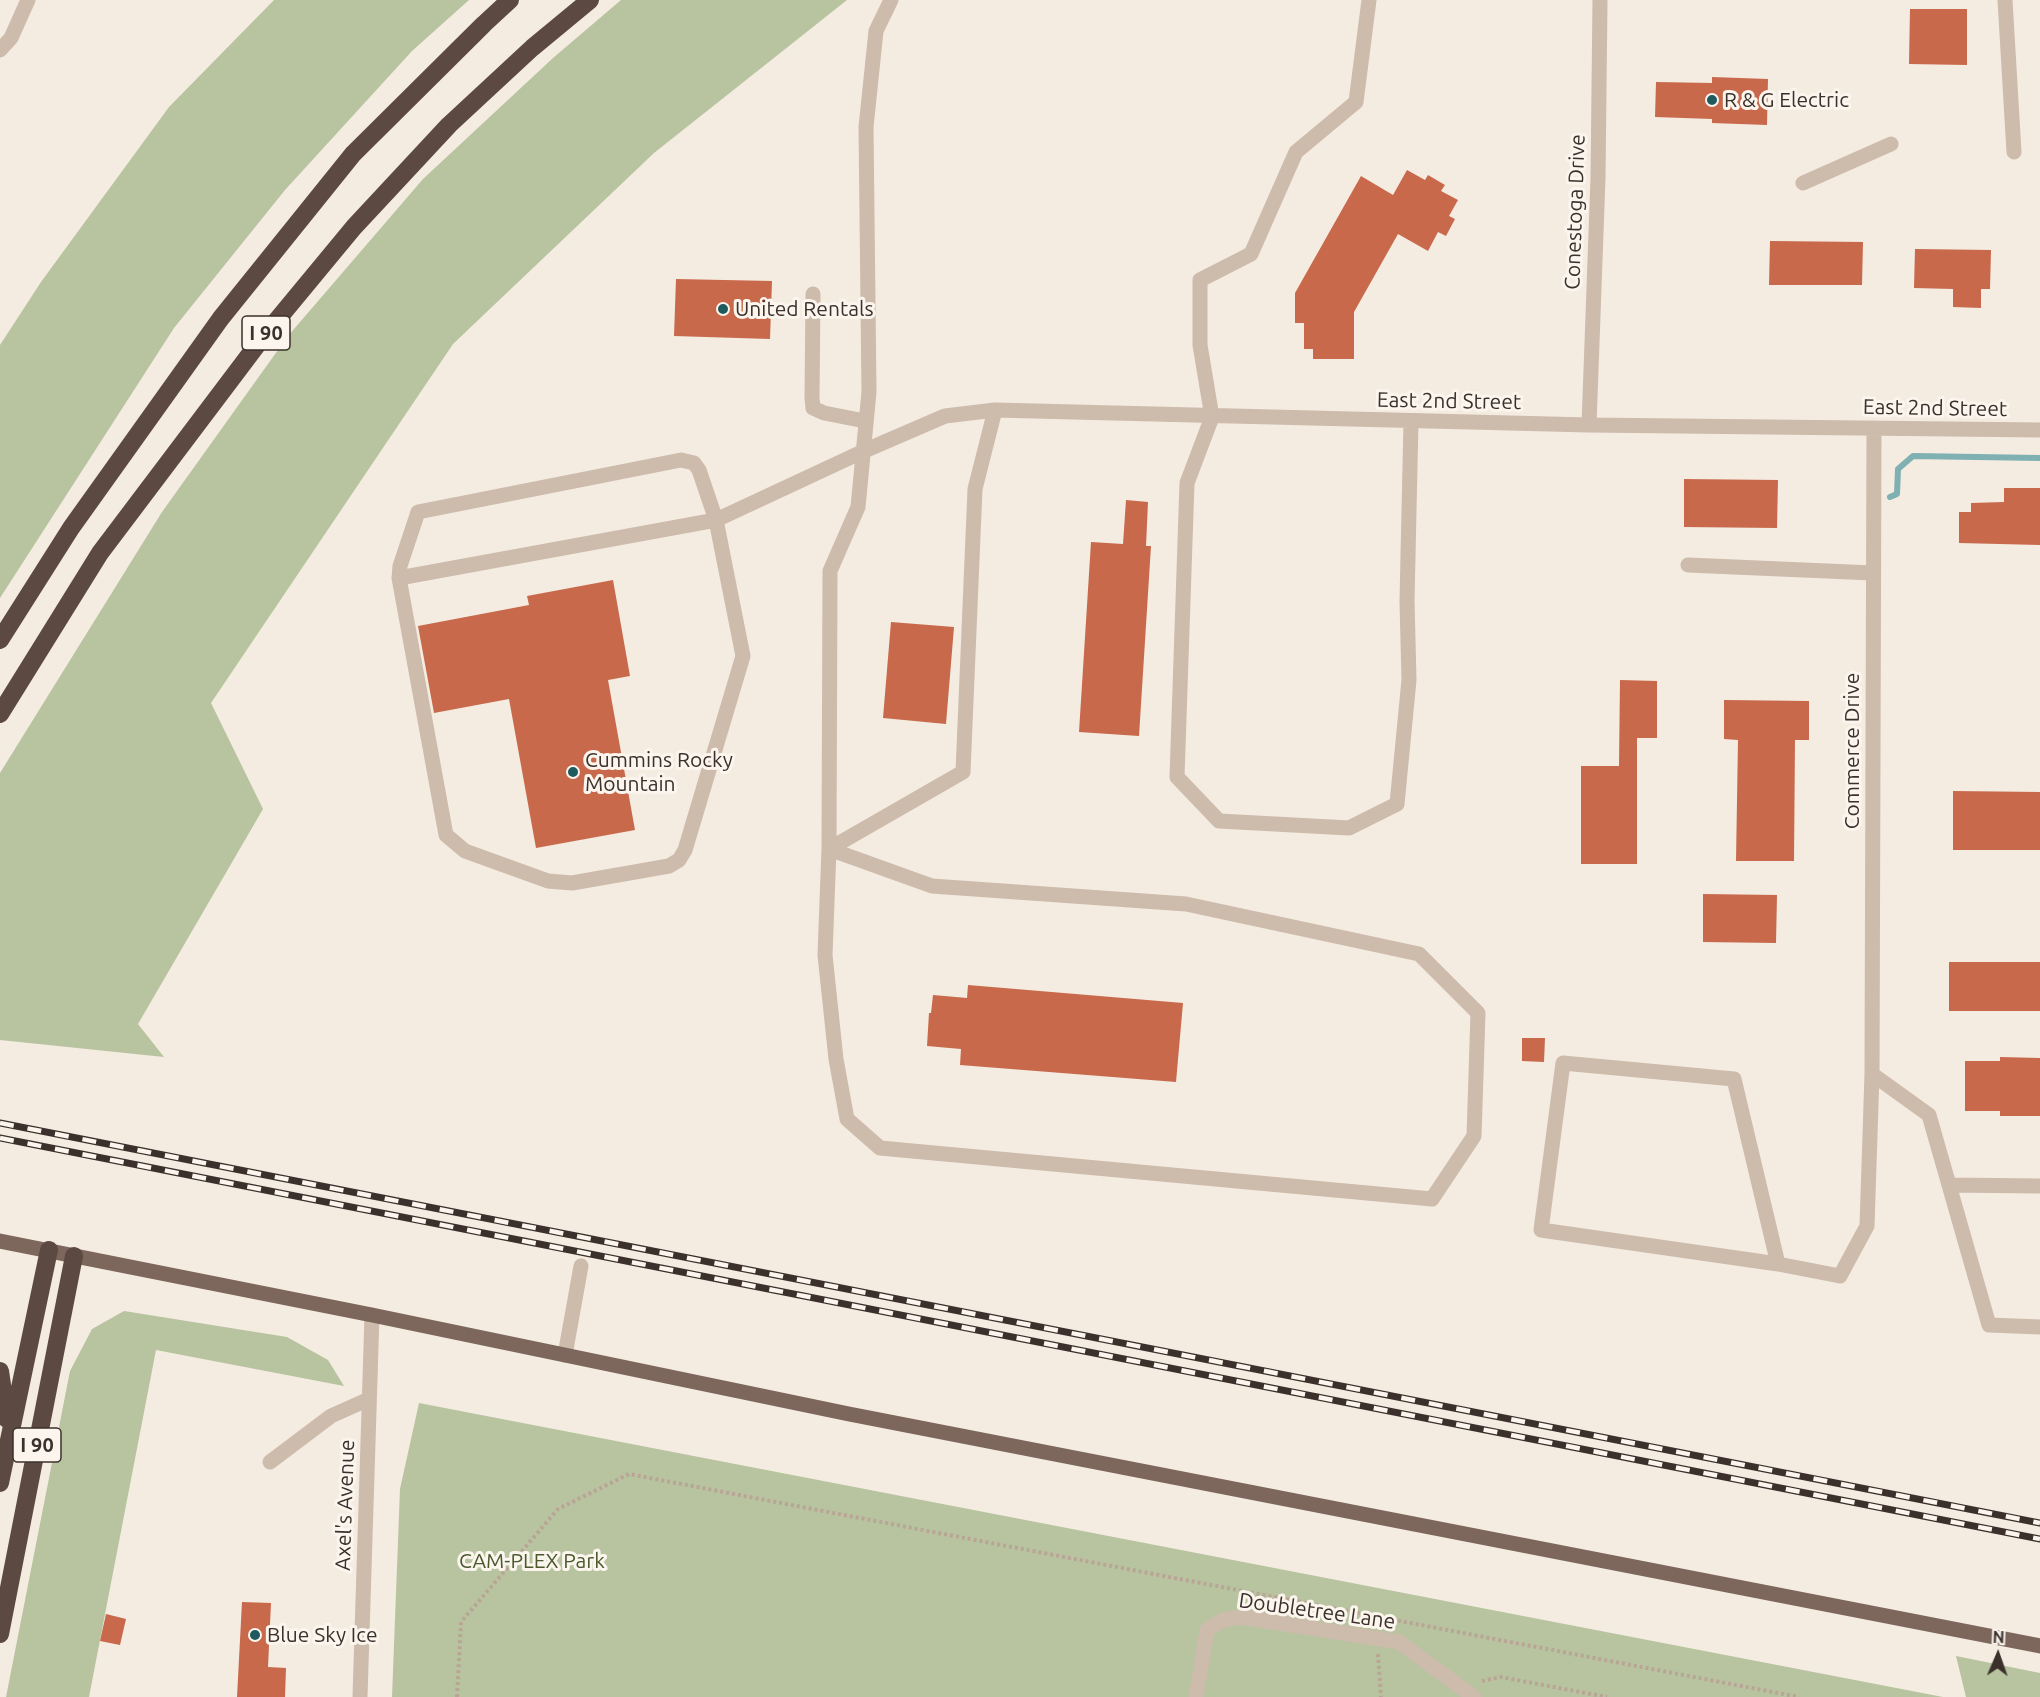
<!DOCTYPE html>
<html>
<head>
<meta charset="utf-8">
<style>
  body { margin:0 }
  #map { position:relative; width:2040px; height:1697px; overflow:hidden; background:#f4ebe1; font-family:Ubuntu,sans-serif }
  canvas { display:block }
  .north { position:absolute; left:1968px; top:1625px; width:60px; height:60px; -webkit-text-stroke:4px #fbf5ee; paint-order:stroke; rotate:2deg; font-size:16px; font-weight:700; line-height:24px; text-align:center; color:#3b302b }
  .north::after { content:''; display:block; margin:auto; width:21px; height:27px; background:#3b302b; clip-path:polygon(50% 0,100% 100%,50% 72%,0 100%) }
</style>
</head>
<body>
<div id="map">
<canvas width="2040" height="1697"></canvas>
<div class="north">N</div>
</div>
<script>
const context = document.querySelector('canvas').getContext('2d');
context.lineJoin = 'round';
function fill(path, color) { context.fillStyle = color; context.fill(path, 'evenodd'); }
function strokePath(path, color, width, dash) { context.strokeStyle = color; context.lineWidth = width; context.lineCap = dash ? 'butt' : 'round'; context.setLineDash(dash || []); context.stroke(path); }
function drawText(font, color, halo, rows, align = 'center') {
  context.font = font + ' Ubuntu,sans-serif'; context.lineWidth = 6; context.setLineDash([]); context.textBaseline = 'middle'; context.strokeStyle = halo; context.fillStyle = color; for (const [text, x, y, turn = 0] of rows) {
    context.save(); context.translate(x, y); context.rotate((+turn || 0) * Math.PI / 180); context.textAlign = isNaN(turn) ? turn : align; if (halo) context.strokeText(text, 0, 0); context.fillText(text, 0, 0); context.restore();
  }
}
fill(new Path2D(`
  M274 0H469L412 51 285 190 174 328 0 598V345L41 282 169 107Z
  M621 0H847L654 153 453 344 211 703 263 809 138 1024 164 1057 0 1040V773L162 512 288 336 423 179 553 58Z
  M124 1311 287 1337 328 1360 344 1386 156 1350 89 1697H6L70 1371 92 1329Z
  M419 1403 1943 1697H392L400 1489Z
  M1956 1656 2040 1673V1697H1966Z`), '#b8c4a0');
strokePath(new Path2D(`
  M1890 497 1897 494 1898 469 1913 456 2040 458`), '#7fb0b2', 6);
fill(new Path2D(`
  M1910 9H1967V65L1909 64Z
  M1712 77 1768 79 1767 125 1712 123V119L1655 117 1656 82 1712 83Z
  M1407 170 1425 180 1428 175 1445 185 1441 191 1458 200 1449 216 1455 219 1446 236 1438 232 1428 251 1398 234 1354 312V359H1313V349H1304V323H1295V293L1361 176 1393 195Z
  M1770 241 1863 242 1862 285H1769Z
  M1915 249 1991 250 1990 289H1981V308L1953 307V289L1914 288Z
  M676 279 772 281 770 339 674 336Z
  M1684 479 1778 480 1777 528 1684 527Z
  M2004 488H2040V545L1959 543V512H1971V503L2004 502Z
  M1126 500 1148 502 1146 546H1151L1139 736 1079 732 1091 542 1123 544Z
  M613 580 630 676 608 680 635 830 536 848 509 699 434 713 418 626 529 605 527 596Z
  M891 622 954 627 946 724 883 718Z
  M1620 680 1657 681V738H1637V864H1581V766H1619Z
  M1724 700 1809 701V740H1795L1794 861H1736L1738 740 1724 739Z
  M1953 791 2040 792V850H1953Z
  M1703 894 1777 895 1776 943 1703 942Z
  M1949 962H2040V1011H1949Z
  M968 985 1183 1003 1176 1082 960 1065 961 1049 927 1046 929 1013H931L933 995 967 998Z
  M1522 1038H1545L1544 1062 1522 1061Z
  M2000 1057 2040 1058V1116H2000V1111H1965V1061H2000Z
  M242 1602 271 1603 268 1667 286 1668 285 1697H237Z
  M106 1614 126 1619 120 1645 100 1641Z`), '#c8694b');
strokePath(new Path2D(`
  M1378 1654 1381 1697
  M1482 1681 1501 1677 1607 1697
  M457 1697 461 1622 558 1509 629 1474 1799 1697`), '#b9a596', 4, [3, 3]);
strokePath(new Path2D(`
  M1369 0 1356 102 1296 152 1251 254 1200 280V345L1212 417 1187 483 1177 777 1219 821 1349 828 1397 804 1409 680 1407 601 1411 421
  M2005 0 2014 152
  M0 50 11 38 28 0
  M1803 183 1891 144
  M813 294 812 398 813 408 824 413 865 421
  M1589 425 1598 178 1600 0
  M1688 565 1873 573
  M399 578 716 520 743 656 685 850 679 860 669 866 572 883 548 881 465 851 446 835 399 578 400 566 418 512 681 460 694 463 699 470 716 520 864 451 945 416 995 410 1589 425 2040 430
  M829 849 932 886 1186 904 1419 954 1478 1013 1474 1136 1432 1199 880 1148 847 1119 836 1059 825 955 829 849 830 571 858 507 869 392 866 127 876 31 891 0
  M829 849 963 772 975 489 995 410
  M1872 1074 1929 1115 1989 1325 2040 1327
  M1949 1185 2040 1186
  M1778 1264 1734 1079 1563 1063 1541 1230 1778 1264 1840 1276 1867 1226 1872 1074 1874 428
  M565 1355 581 1266
  M270 1462 331 1416 369 1399
  M360 1697 372 1315
  M1196 1697 1207 1630 1223 1620 1241 1617 1399 1642 1474 1697`), '#cdbbac', 15);
strokePath(new Path2D(`
  M0 1241 372 1315 849 1414 2040 1646`), '#7d675c', 15);
strokePath(new Path2D(`
  M0 640 71 528 221 318 353 154 484 24 510 0
  M0 714 100 553 263 337 354 227 449 125 532 48 590 0
  M0 1371 7 1419
  M0 1483 49 1250
  M0 1634 74 1256`), '#5c4a42', 18);
const rail = new Path2D(`
  M0 1123 2040 1523
  M0 1138 2040 1539`);
strokePath(rail, '#3b302b', 7);
strokePath(rail, '#fbf5ee', 4.5, [14]);
for (const [x, y, r, color] of [
  [1712,100,6,"#1f5a5e"],
  [723,309,6,"#1f5a5e"],
  [573,772,6,"#1f5a5e"],
  [255,1635,6,"#1f5a5e"]
]) { const dot = new Path2D(); dot.arc(x, y, r, 0, 2 * Math.PI); context.fillStyle = color; context.fill(dot); strokePath(dot, '#fbf5ee', 2); }
for (const [x, y, w] of [
  [266,333,48],
  [37,1445,48]
]) { const box = new Path2D(); box.roundRect(x - w / 2, y - 17, w, 34, 4.5); context.fillStyle = '#fbf5ee'; context.fill(box); strokePath(box, '#3b302b', 1.5); }
drawText('bold 20px', '#3b302b', null, [
  ["I 90",266,333],
  ["I 90",37,1445]
]);
drawText('21px', '#3b302b', '#fbf5ee', [
  ["R & G Electric",1724,100],
  ["United Rentals",735,309],
  ["Cummins Rocky",585,760],
  ["Mountain",585,784],
  ["Blue Sky Ice",267,1635]
], 'left');
drawText('21px', '#3b302b', '#fbf5ee', [
  ["Conestoga Drive",1575,212,-88],
  ["East 2nd Street",1449,401,1],
  ["East 2nd Street",1935,408,1],
  ["Commerce Drive",1852,751,-90],
  ["Axel's Avenue",345,1505,-88],
  ["Doubletree Lane",1317,1611,8]
]);
drawText('21px', '#4a5a2e', '#fbf5ee', [
  ["CAM-PLEX Park",532,1561]
]);
</script>
</body>
</html>
